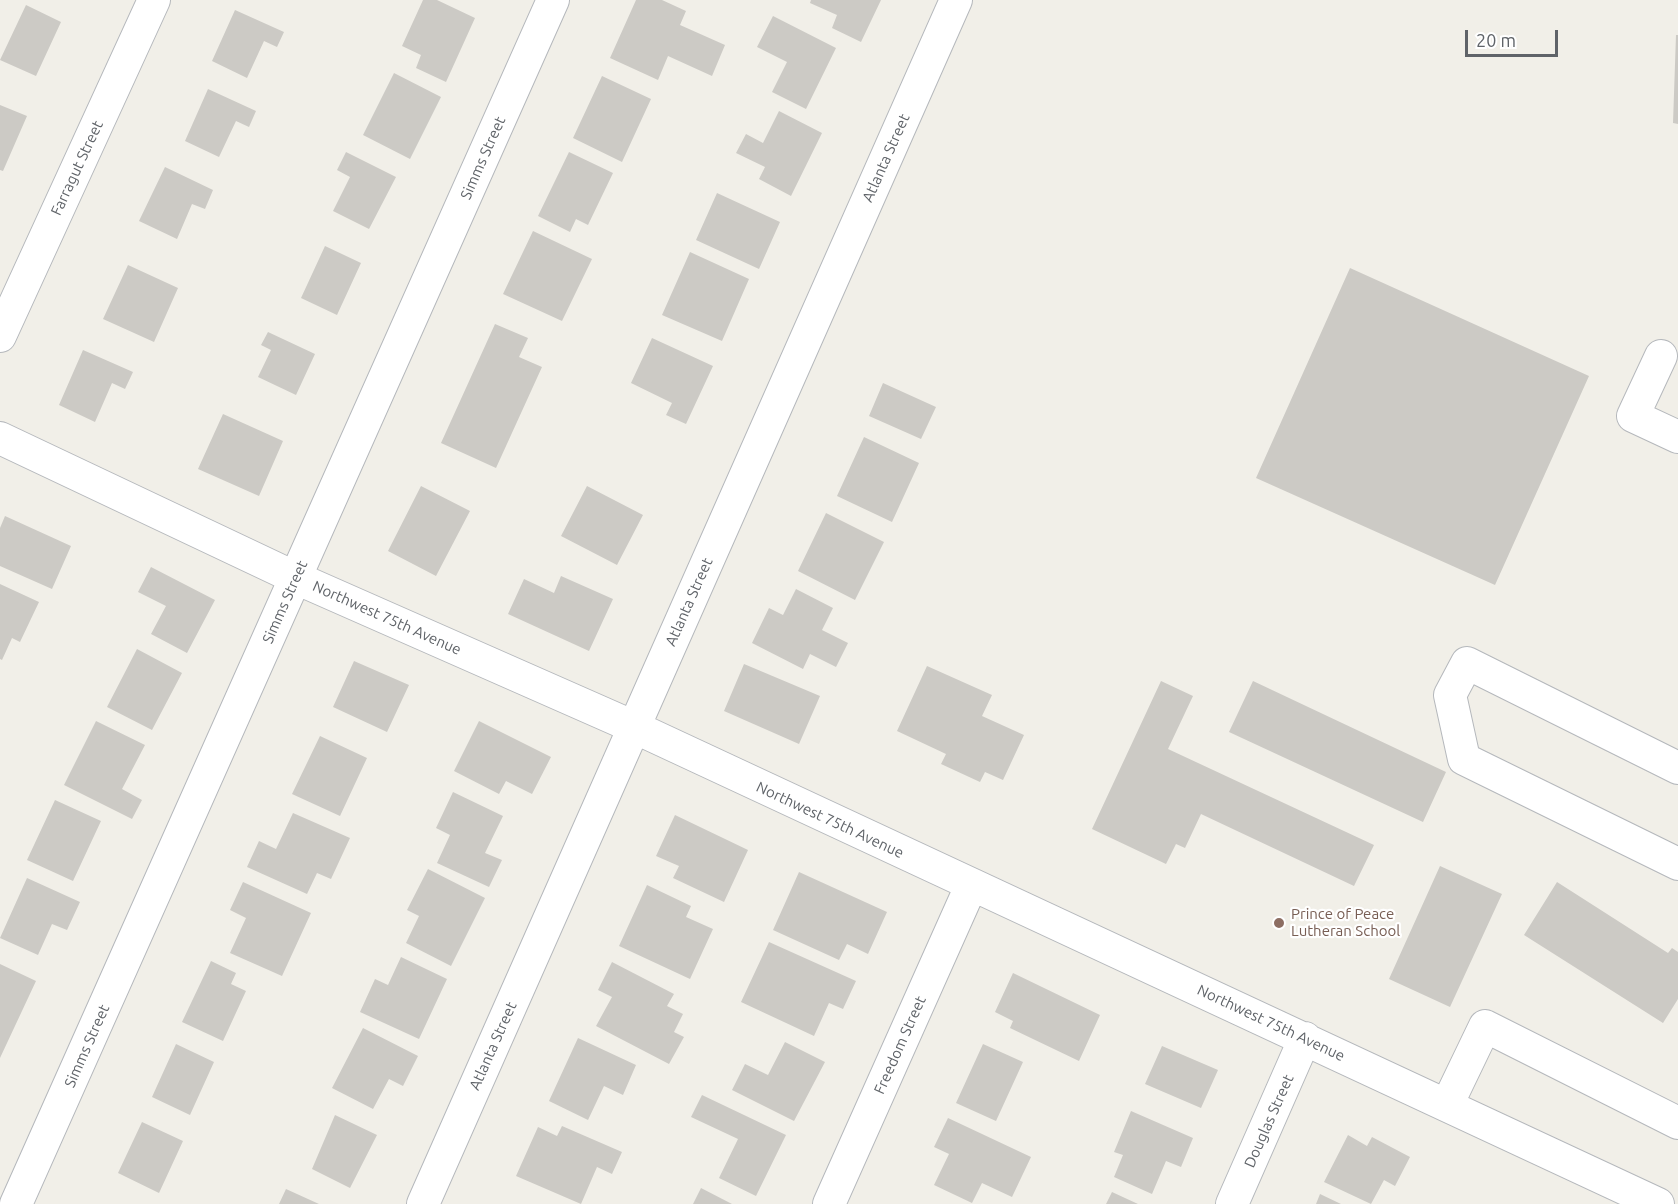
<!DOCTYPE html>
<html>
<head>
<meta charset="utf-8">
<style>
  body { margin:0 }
  #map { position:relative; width:1678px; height:1204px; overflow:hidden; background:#f1efe8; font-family:Ubuntu,sans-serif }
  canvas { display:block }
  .scale { position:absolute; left:1465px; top:30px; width:93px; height:27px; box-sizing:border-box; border:3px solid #5f6368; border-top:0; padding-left:8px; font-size:18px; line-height:21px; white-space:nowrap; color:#5f6368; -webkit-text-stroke:4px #fff; paint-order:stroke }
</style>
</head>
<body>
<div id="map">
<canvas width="1678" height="1204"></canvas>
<div class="scale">20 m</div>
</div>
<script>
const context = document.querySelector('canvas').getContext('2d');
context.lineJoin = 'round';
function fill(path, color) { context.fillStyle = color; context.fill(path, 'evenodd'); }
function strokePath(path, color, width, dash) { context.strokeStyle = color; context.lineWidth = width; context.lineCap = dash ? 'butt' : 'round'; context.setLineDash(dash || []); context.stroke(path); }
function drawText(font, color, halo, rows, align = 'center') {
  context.font = font + ' Ubuntu,sans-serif'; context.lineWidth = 4.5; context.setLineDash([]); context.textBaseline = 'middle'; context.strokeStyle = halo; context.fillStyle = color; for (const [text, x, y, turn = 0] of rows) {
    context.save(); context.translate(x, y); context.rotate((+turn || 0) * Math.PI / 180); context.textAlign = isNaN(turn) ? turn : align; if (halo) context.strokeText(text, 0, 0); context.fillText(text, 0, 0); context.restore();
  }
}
fill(new Path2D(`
  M423 0H437L475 18 446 82 416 68 421 55 402 46Z
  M636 0H662L686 11 680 25 725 45 712 76 668 56 658 80 610 58Z
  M811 0H881L861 42 832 28 837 15 810 3Z
  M26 5 61 22 36 76 0 60Z
  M235 10 284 32 277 47 264 41 247 78 212 61Z
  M773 16 836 48 806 109 772 92 787 62 757 47Z
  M1676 35H1678V124L1673 123Z
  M394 73 441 97 410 159 363 135Z
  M602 76 651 99 622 162 573 138Z
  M208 89 256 111 249 127 236 121 219 157 185 141Z
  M0 105 27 116 3 171 0 170Z
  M779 111 822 133 791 196 759 179 765 167 736 153 746 134 763 143Z
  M346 152 396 177 369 229 333 211 350 177 337 170Z
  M569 152 613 173 588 225 576 219 570 232 538 216Z
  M165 167 213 190 205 209 192 204 177 239 139 221Z
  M717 193 780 222 759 269 696 240Z
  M533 231 592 259 562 321 503 294Z
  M325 246 361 263 337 315 301 298Z
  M690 252 749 279 722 341 662 315Z
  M128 265 178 288 154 342 103 319Z
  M1350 268 1589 376 1495 585 1256 478Z
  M495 324 528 338 519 357 542 367 496 468 441 443Z
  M268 332 315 354 296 395 258 377 271 350 261 345Z
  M652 338 713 366 686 424 666 415 672 403 631 383Z
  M83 350 133 372 125 389 112 383 95 422 59 405Z
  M883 383 936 407 921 439 869 416Z
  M223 414 283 441 259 496 198 469Z
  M864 437 919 463 892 522 837 496Z
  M421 486 470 511 436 576 388 551Z
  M587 486 643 515 617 565 561 536Z
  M826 513 884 542 855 600 798 571Z
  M5 516 71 546 52 589 0 566V528Z
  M151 567 215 600 187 653 151 634 166 606 138 592Z
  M561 576 613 599 589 651 508 614 524 579 554 593Z
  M0 584 39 602 20 642 12 638 2 660 0 659Z
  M796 589 833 608 822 630 848 643 836 667 810 654 803 669 752 643 769 608 783 615Z
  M137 649 182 673 152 730 107 707Z
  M354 661 409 685 387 732 333 707Z
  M744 664 820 696 799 744 724 711Z
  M927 666 992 695 982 716 1024 735 1003 780 985 772 980 782 941 764 946 754 897 731Z
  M1161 681 1193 696 1168 749 1374 845 1354 886 1201 814 1185 848 1176 844 1166 864 1092 829Z
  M1253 681 1446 772 1423 822 1229 732Z
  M96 721 145 745 122 789 142 800 132 819 64 785Z
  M479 721 551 757 532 794 506 781 499 794 454 771Z
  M320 736 367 758 340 816 292 794Z
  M453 792 503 816 485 853 502 860 489 887 437 863 450 835 436 828Z
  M55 800 101 821 73 881 27 860Z
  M293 813 350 838 331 879 317 873 307 894 247 867 259 841 276 849Z
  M675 815 748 850 724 902 673 878 679 866 656 856Z
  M1440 866 1502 894 1450 1007 1389 979Z
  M428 869 485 898 451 966 406 943 419 916 407 910Z
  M799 872 887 912 868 954 847 944 839 960 773 930Z
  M27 878 80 902 67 930 52 924 38 955 0 938Z
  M243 882 311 913 282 976 230 953 246 918 230 910Z
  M1557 882 1668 953 1672 948 1678 952V999L1663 1023 1524 935Z
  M647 885 691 906 686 917 713 929 690 979 619 946Z
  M769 942 856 981 843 1009 829 1003 814 1036 741 1002Z
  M401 957 447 979 419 1039 360 1012 375 979 388 985Z
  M211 961 236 973 231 984 246 991 223 1041 182 1022Z
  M612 962 674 994 667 1006 683 1014 674 1032 684 1037 669 1064 596 1026 612 997 598 990Z
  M0 964 36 981 0 1058Z
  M1013 973 1100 1015 1079 1061 1010 1028 1013 1021 995 1012Z
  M363 1028 418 1056 403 1086 389 1079 373 1109 332 1088Z
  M578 1038 636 1065 623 1095 604 1086 588 1120 549 1101Z
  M785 1042 825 1062 794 1121 732 1090 745 1064 768 1075Z
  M176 1044 214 1062 190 1115 152 1097Z
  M983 1044 1023 1062 996 1121 956 1103Z
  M1162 1046 1218 1070 1201 1108 1145 1084Z
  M702 1095 786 1135 756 1196 719 1178 738 1139 691 1117Z
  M1131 1111 1193 1138 1181 1167 1166 1161 1152 1194 1114 1177 1123 1155 1114 1152Z
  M335 1115 377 1135 350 1188 312 1169Z
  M948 1118 1031 1157 1012 1197 982 1183 972 1203 934 1185 949 1154 934 1147Z
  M142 1122 183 1141 159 1193 118 1173Z
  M562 1126 622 1152 612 1174 597 1167 581 1204 516 1176 538 1127 557 1136Z
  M1348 1135 1367 1146 1372 1137 1410 1157 1395 1186 1384 1180 1371 1204 1324 1182Z
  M701 1188 732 1204H693Z
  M286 1189 319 1204H279Z
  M1112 1192 1138 1204H1106Z
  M1320 1194 1341 1204H1316Z`), '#cccac5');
const minor = new Path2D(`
  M0 336 154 0
  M1661 356 1633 416 1678 437
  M0 438 296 578 634 727 1658 1204
  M1678 768 1467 663 1450 695 1464 759 1678 864
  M1447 1105 1485 1026 1678 1123
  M16 1204 553 0
  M423 1204 956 0
  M829 1204 971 886
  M1232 1204 1305 1038`);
strokePath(minor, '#b5b8bc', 34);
strokePath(minor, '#fff', 32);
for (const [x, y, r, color] of [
  [1279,923,6,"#8d6e63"]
]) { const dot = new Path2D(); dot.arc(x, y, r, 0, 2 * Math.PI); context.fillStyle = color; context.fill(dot); strokePath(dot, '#fff', 2); }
drawText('15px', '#5f6368', '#fff', [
  ["Simms Street",483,158,-66],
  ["Atlanta Street",886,158,-66],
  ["Farragut Street",77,168,-65],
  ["Simms Street",285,602,-66],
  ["Atlanta Street",689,602,-66],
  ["Northwest 75th Avenue",387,618,24],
  ["Northwest 75th Avenue",830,820,25],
  ["Northwest 75th Avenue",1271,1023,25],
  ["Freedom Street",900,1045,-66],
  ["Simms Street",87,1046,-66],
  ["Atlanta Street",493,1046,-66],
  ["Douglas Street",1269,1121,-66]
]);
drawText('15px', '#785e54', '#fff', [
  ["Prince of Peace",1291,914],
  ["Lutheran School",1291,931]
], 'left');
</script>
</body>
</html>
